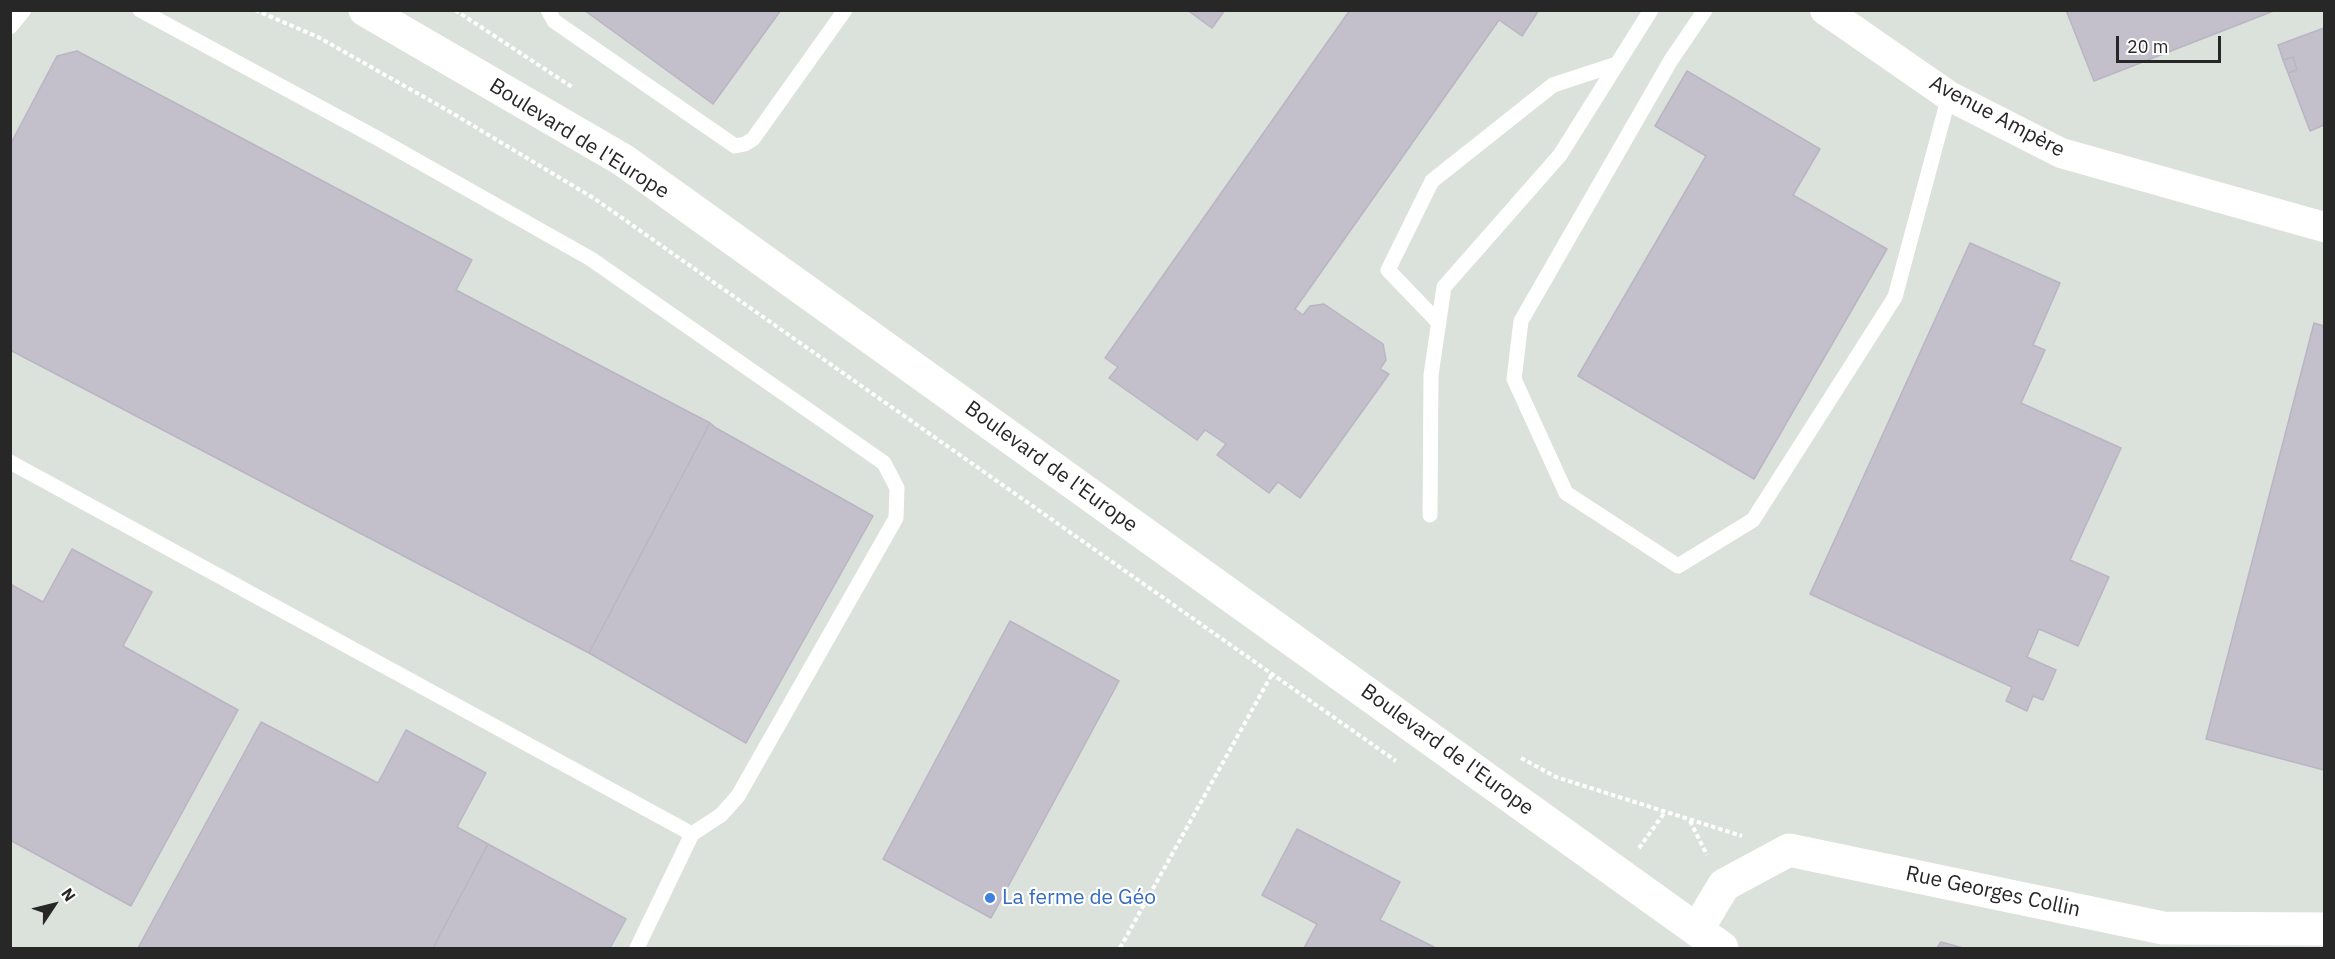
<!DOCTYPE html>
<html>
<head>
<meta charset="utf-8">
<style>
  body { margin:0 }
  #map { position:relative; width:2335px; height:959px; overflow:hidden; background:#dfdae8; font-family:"IBM Plex Sans",sans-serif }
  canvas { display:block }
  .frame { position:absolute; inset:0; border:12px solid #272727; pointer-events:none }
  .north { position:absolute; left:24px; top:875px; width:60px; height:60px; -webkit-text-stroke:4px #fff; paint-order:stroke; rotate:55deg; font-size:16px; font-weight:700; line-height:24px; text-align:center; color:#272727 }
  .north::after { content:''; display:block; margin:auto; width:21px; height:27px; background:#272727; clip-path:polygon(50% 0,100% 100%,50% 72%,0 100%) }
  .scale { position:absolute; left:2116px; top:36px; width:105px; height:27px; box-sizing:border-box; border:3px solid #272727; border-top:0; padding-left:8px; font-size:18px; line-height:21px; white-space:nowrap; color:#272727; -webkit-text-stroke:4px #fff; paint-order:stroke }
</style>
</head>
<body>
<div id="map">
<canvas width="2335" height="959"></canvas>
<div class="frame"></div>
<div class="north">N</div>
<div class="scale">20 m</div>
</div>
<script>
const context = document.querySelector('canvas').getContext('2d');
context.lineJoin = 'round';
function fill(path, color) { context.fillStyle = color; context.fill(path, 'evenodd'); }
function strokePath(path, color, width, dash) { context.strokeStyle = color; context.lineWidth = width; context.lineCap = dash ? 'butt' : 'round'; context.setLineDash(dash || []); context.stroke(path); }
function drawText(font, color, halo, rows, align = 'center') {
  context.font = font + ' "IBM Plex Sans",sans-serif'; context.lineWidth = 4.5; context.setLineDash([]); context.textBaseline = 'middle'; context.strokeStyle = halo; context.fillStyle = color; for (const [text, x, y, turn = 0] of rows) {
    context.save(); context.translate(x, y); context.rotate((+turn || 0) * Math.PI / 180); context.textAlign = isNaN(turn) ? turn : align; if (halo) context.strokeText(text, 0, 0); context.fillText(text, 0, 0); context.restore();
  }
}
fill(new Path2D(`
  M11 11H2324V948H11Z`), '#dbe1db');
const building = new Path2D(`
  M584 10H781L713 104Z
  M1187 10H1225L1212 28Z
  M1350 10H1539L1522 36 1499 20 1295 309 1303 315 1310 306 1324 304 1383 344 1386 360 1380 369 1389 374 1300 498 1278 482 1269 493 1217 455 1226 444 1205 430 1197 440 1109 378 1118 367 1105 358Z
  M2066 10H2276L2094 81Z
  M2324 28V125L2310 131 2288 73 2297 70 2293 57 2283 60 2278 45Z
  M77 51 472 260 456 290 710 423 589 653 10 350V145L57 56Z
  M2293 57 2297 70 2288 73 2283 60Z
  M1687 71 1820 149 1793 195 1887 249 1754 479 1578 376 1706 156 1655 126Z
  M1970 243 2060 283 2033 345 2045 350 2021 403 2121 448 2070 560 2109 577 2078 646 2039 629 2027 657 2056 670 2043 700 2033 696 2027 711 2006 701 2012 687 1810 594Z
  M2314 323 2324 326V770L2206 739Z
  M710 423 716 428 873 516 746 743 589 653Z
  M72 549 152 592 123 646 238 710 131 906 10 840V584L43 602Z
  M1010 621 1119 681 991 918 883 859Z
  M261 722 378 783 406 730 486 773 457 827 488 844 433 948H138Z
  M1297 829 1400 882 1380 920 1436 948H1304L1317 924 1262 895Z
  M488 844 626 919 610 948H433Z
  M1941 942 1963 948H1937Z`);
fill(building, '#c3bfcb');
strokePath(building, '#bab5c3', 1.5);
strokePath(new Path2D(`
  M255 10 318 37 447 110 595 199 1396 761
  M455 10 572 87
  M1521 758 1556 777 1742 836
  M1690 821 1707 855
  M1639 848 1665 812
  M1120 948 1272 674`), '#fff', 4, [4.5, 3]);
strokePath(new Path2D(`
  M140 10 377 138 591 259 884 463 897 488 896 518 738 796 721 815 692 834 637 948
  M548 10 554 21 735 146 745 144 753 139 845 10
  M1705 10 1671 60 1521 321 1514 379 1566 493 1678 566 1753 520 1895 297 1949 96
  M10 27 24 10
  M1439 323 1388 270 1432 181 1553 85 1617 64
  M10 462 692 834
  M1430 515 1431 375 1444 287 1560 155 1651 10`), '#fff', 15);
strokePath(new Path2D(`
  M1825 10 1949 96 2061 153 2324 227`), '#fff', 30);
strokePath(new Path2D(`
  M1697 930 1724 885 1789 850 2163 928 2324 929`), '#fff', 33);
strokePath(new Path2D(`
  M365 10 623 160 1722 948`), '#fff', 33);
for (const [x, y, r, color] of [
  [990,898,6,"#3f7fe0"]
]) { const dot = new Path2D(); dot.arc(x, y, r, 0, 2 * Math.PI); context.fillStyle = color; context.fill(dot); strokePath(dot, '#fff', 2); }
drawText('21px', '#272727', '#fff', [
  ["Avenue Ampère",1997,117,28],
  ["Boulevard de l'Europe",579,139,32],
  ["Boulevard de l'Europe",1051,467,36],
  ["Boulevard de l'Europe",1447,750,36],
  ["Rue Georges Collin",1993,892,12]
]);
drawText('21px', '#366cbe', '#fff', [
  ["La ferme de Géo",1002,898]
], 'left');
</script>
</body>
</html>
